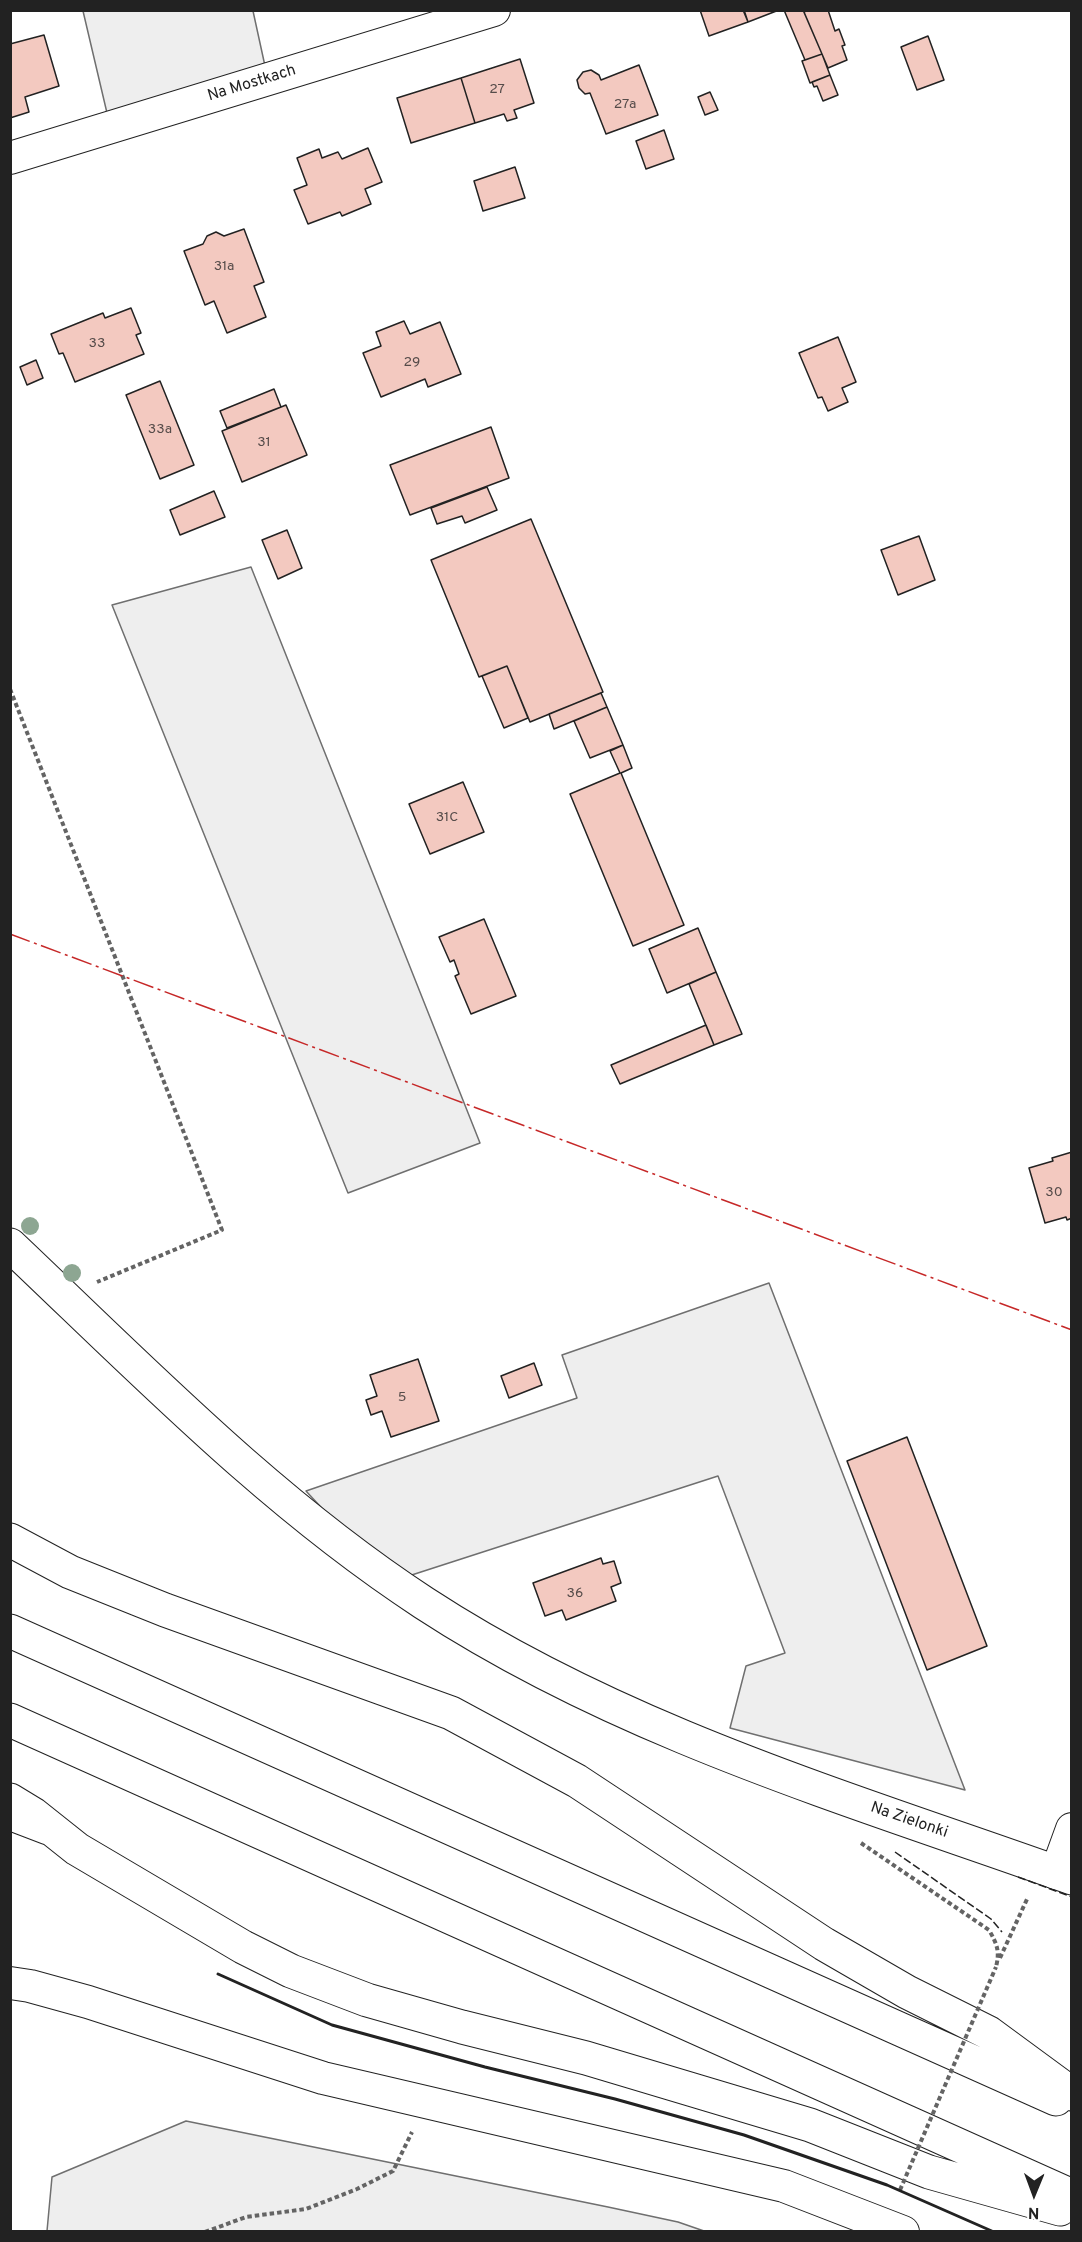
<!DOCTYPE html>
<html>
<head>
<meta charset="utf-8">
<style>
  body { margin:0 }
  #map { position:relative; width:1082px; height:2242px; overflow:hidden; background:#fff; font-family:Overpass,sans-serif }
  canvas { display:block }
  .frame { position:absolute; inset:0; border:12px solid #222; pointer-events:none }
  .north { position:absolute; left:1004px; top:2164px; width:60px; height:60px; -webkit-text-stroke:4px #fff; paint-order:stroke; rotate:181deg; font-size:16px; font-weight:700; line-height:24px; text-align:center; color:#222 }
  .north::after { content:''; display:block; margin:auto; width:21px; height:27px; background:#222; clip-path:polygon(50% 0,100% 100%,50% 72%,0 100%) }
</style>
</head>
<body>
<div id="map">
<canvas width="1082" height="2242"></canvas>
<div class="frame"></div>
<div class="north">N</div>
</div>
<script>
const context = document.querySelector('canvas').getContext('2d');
context.lineJoin = 'round';
function fill(path, color) { context.fillStyle = color; context.fill(path, 'evenodd'); }
function strokePath(path, color, width, dash) { context.strokeStyle = color; context.lineWidth = width; context.lineCap = dash ? 'butt' : 'round'; context.setLineDash(dash || []); context.stroke(path); }
function drawText(font, color, halo, rows, align = 'center') {
  context.font = font + ' Overpass,sans-serif'; context.lineWidth = 4.5; context.setLineDash([]); context.textBaseline = 'middle'; context.strokeStyle = halo; context.fillStyle = color; for (const [text, x, y, turn = 0] of rows) {
    context.save(); context.translate(x, y); context.rotate((+turn || 0) * Math.PI / 180); context.textAlign = isNaN(turn) ? turn : align; if (halo) context.strokeText(text, 0, 0); context.fillText(text, 0, 0); context.restore();
  }
}
const green = new Path2D(`
  M83 11H253L265 66 107 113Z
  M251 567 480 1143 348 1193 112 605Z
  M769 1283 965 1790 730 1728 746 1666 785 1653 718 1476 390 1582 306 1491 577 1398 562 1355Z
  M186 2121 608 2207 678 2222 704 2231H47L52 2177Z`);
fill(green, '#eee');
strokePath(green, '#6f6f6f', 1.5);
const building = new Path2D(`
  M700 10H743L748 22 709 36Z
  M744 10H779L748 22Z
  M784 10H803L822 54 805 60Z
  M808 10H828L835 31 839 29 845 45 842 46 847 60 828 68 804 12Z
  M44 35 59 86 25 97 29 112 10 118V44Z
  M928 36 944 80 917 90 901 47Z
  M822 54 830 75 810 83 802 61Z
  M520 59 534 103 514 110 517 118 507 121 504 114 475 123 461 78Z
  M639 65 658 115 606 134 590 93 585 94 579 88 577 80 583 72 591 70 599 75 601 80Z
  M830 75 838 95 823 101 817 86 814 87 812 82Z
  M461 78 475 123 411 143 397 98Z
  M710 92 718 110 705 115 698 97Z
  M664 130 674 159 646 169 636 141Z
  M368 148 382 182 365 189 371 204 342 216 340 212 308 224 294 190 307 185 297 158 319 149 322 158 338 152 342 159Z
  M515 167 525 198 483 211 474 181Z
  M244 229 264 282 254 286 266 317 227 333 214 301 205 305 184 251 203 244 207 236 216 232 224 236Z
  M131 308 141 333 136 335 144 354 75 382 63 353 59 354 51 334 103 313 105 318Z
  M404 321 410 334 440 322 461 374 428 387 425 379 381 397 363 353 381 346 376 332Z
  M838 337 856 382 842 388 848 402 828 411 822 397 818 398 799 353Z
  M36 360 43 378 27 385 20 367Z
  M160 381 194 465 160 479 126 395Z
  M274 389 281 407 227 428 220 411Z
  M286 405 307 455 242 482 222 431Z
  M491 427 509 478 410 515 390 465Z
  M487 487 497 510 465 523 462 516 437 524 431 508Z
  M214 491 225 517 180 535 170 510Z
  M531 519 603 692 530 722 507 666 479 677 431 560Z
  M287 530 302 568 278 579 262 540Z
  M919 536 935 580 898 595 881 550Z
  M507 666 528 718 504 728 482 676Z
  M601 693 607 707 554 729 549 714Z
  M607 707 623 745 590 758 574 721Z
  M623 745 632 768 621 773 684 925 633 946 570 794 620 773 610 751Z
  M463 782 484 832 430 854 409 804Z
  M484 919 516 996 471 1014 455 976 459 974 454 960 450 962 439 937Z
  M698 928 716 972 667 993 649 949Z
  M716 972 742 1034 714 1045 689 984Z
  M706 1025 714 1045 620 1084 611 1065Z
  M1072 1152V1218L1067 1220 1066 1217 1045 1223 1029 1168 1053 1161 1052 1158Z
  M418 1359 439 1421 391 1437 382 1411 371 1415 366 1400 377 1396 370 1375Z
  M534 1363 542 1385 509 1398 501 1376Z
  M907 1437 987 1646 927 1670 847 1461Z
  M601 1558 603 1564 614 1561 621 1583 611 1587 616 1601 566 1620 562 1610 545 1616 533 1583Z`);
fill(building, '#f3c9c0');
strokePath(building, '#222', 1.5);
const service = new Path2D(`
  M10 1823 44 1836`);
const minor = new Path2D(`
  M10 158 494 10
  M1056 1873 1072 1829
  M10 1983 30 1986 88 2002 323 2078 784 2186 903 2232`);
const tertiary = new Path2D(`
  M10 1245C143 1371 271 1503 424 1603 623 1733 851 1799 1072 1878`);
const motorway = new Path2D(`
  M10 1540 70 1572 165 1610 451 1713 577 1781 824 1944 907 1992 989 2033 1072 2094
  M10 1631 1056 2099
  M10 1720 1072 2196
  M10 1800 33 1814 77 1849 243 1947 291 1971 367 2000 462 2027 586 2058 810 2125 929 2172 1060 2209`);
strokePath(service, '#222', 17);
strokePath(minor, '#222', 34);
strokePath(tertiary, '#222', 35);
strokePath(motorway, '#222', 35);
strokePath(new Path2D(`
  M10 689 222 1230 97 1282
  M861 1843 989 1930C997 1944 1000 1951 996 1967
  M1000 1958 1028 1897
  M205 2232 246 2217 306 2209 357 2189 393 2171 412 2132`), '#646464', 4, [4.5, 3]);
strokePath(service, '#fff', 15);
strokePath(minor, '#fff', 32);
strokePath(tertiary, '#fff', 33);
strokePath(motorway, '#fff', 33);
strokePath(new Path2D(`
  M900 2190 996 1967`), '#646464', 4, [4.5, 3]);
strokePath(new Path2D(`
  M895 1852 991 1919 1002 1932
  M1018 1877 1072 1897`), '#222', 1.5, [8, 3]);
strokePath(new Path2D(`
  M218 1974 332 2025 485 2067 615 2099 744 2135 887 2185 994 2232`), '#222', 3);
strokePath(new Path2D(`
  M10 934 1072 1330`), '#c62828', 1.5, [21, 4.5, 3, 4.5]);
context.fillStyle = '#8da692';
for (const [x, y] of [
  [30,1226],
  [72,1273]
]) { context.beginPath(); context.arc(x, y, 9, 0, 2 * Math.PI); context.fill(); }
drawText('14px', '#564c4a', null, [
  ["27",497,90],
  ["27a",625,105],
  ["31a",224,267],
  ["33",97,344],
  ["29",412,363],
  ["33a",160,430],
  ["31",264,443],
  ["31C",447,818],
  ["30",1054,1193],
  ["5",402,1398],
  ["36",575,1594]
]);
drawText('16px', '#222', '#fff', [
  ["Na Mostkach",252,84,-17],
  ["Na Zielonki",909,1821,19]
]);
</script>
</body>
</html>
